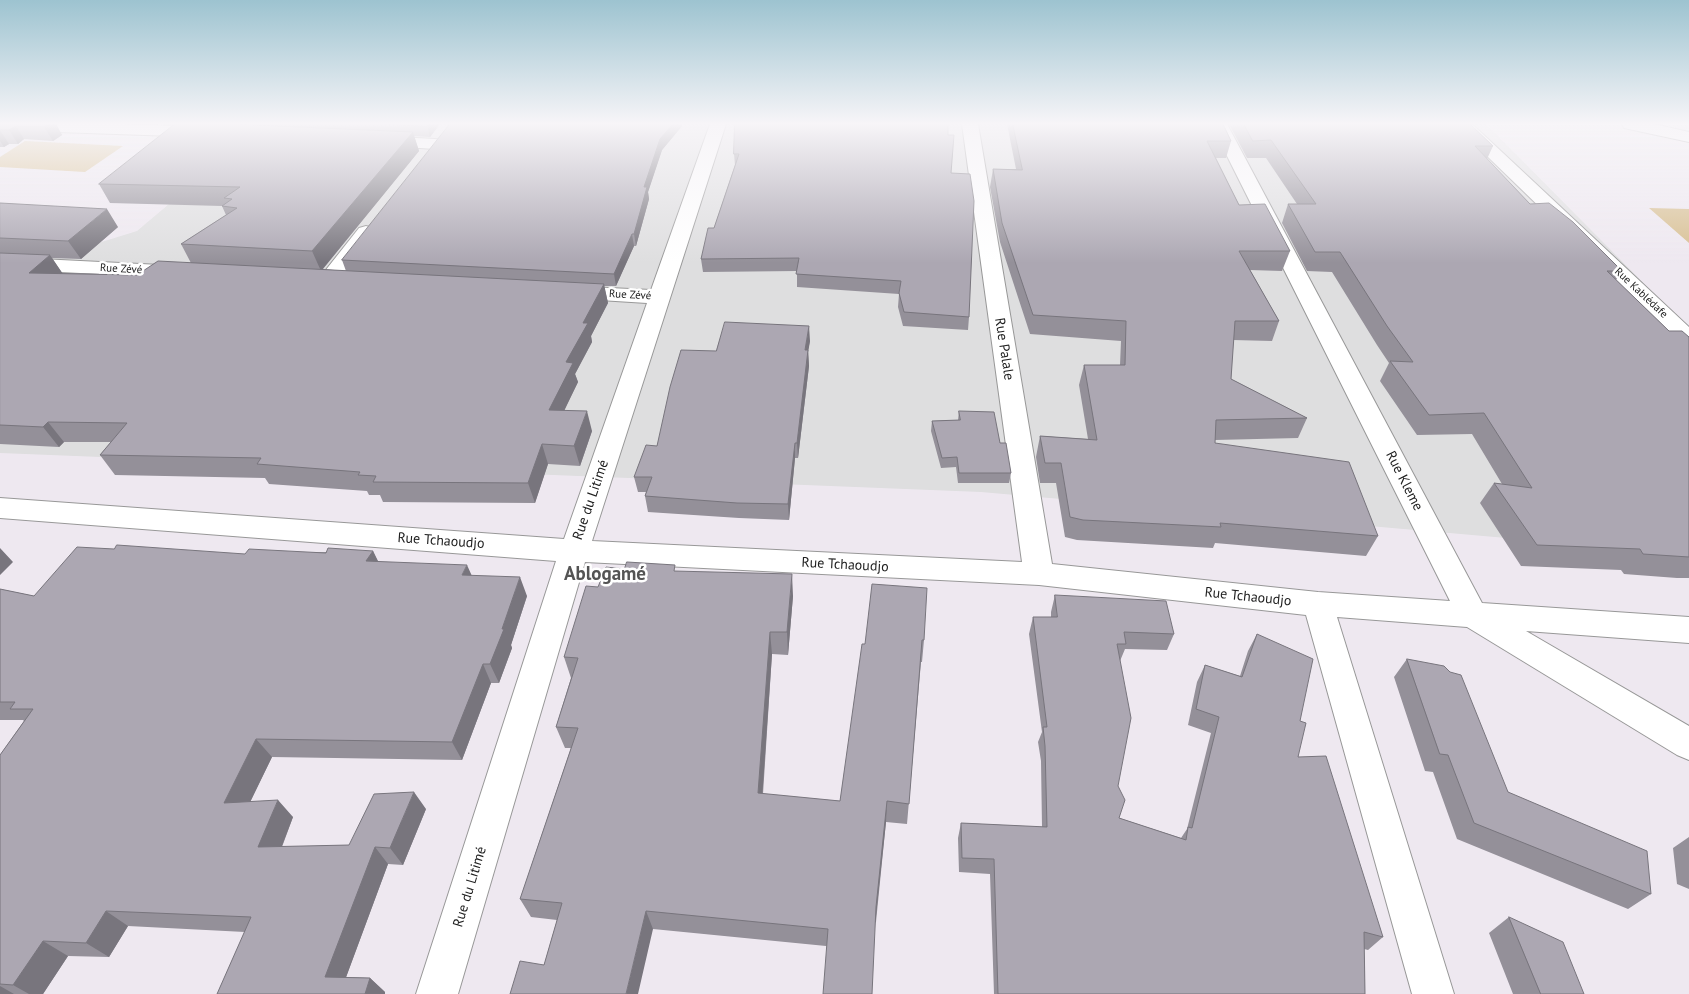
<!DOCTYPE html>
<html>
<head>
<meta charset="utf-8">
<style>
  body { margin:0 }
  canvas { display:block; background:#eee8f0 }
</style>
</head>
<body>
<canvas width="1689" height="994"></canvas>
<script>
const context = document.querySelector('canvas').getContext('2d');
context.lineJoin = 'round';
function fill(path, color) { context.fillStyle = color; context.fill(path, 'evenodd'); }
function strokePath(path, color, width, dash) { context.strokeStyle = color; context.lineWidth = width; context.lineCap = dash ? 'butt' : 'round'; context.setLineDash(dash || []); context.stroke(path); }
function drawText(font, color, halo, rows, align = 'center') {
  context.font = font + ' "PT Sans",sans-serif'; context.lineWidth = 5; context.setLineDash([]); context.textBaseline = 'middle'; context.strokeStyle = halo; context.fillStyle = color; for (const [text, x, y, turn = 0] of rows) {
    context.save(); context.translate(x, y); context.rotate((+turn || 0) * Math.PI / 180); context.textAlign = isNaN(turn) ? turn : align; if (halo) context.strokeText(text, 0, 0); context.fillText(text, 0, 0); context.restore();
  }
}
fill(new Path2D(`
  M264 124H1486L1689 329V554L981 492 0 453V278L11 270 137 231Z`), '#dededf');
fill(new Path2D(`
  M25 141 123 146 85 172 0 167V157Z
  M1649 208 1689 209V243Z`), '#d7be8f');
const street = new Path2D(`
  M0 124H123L203 127 209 128 211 132 209 136 203 137 0 130Z
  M710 124H726L592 541 1022 562 962 124H978L1052 564 1318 592 1450 601 1211 124H1227L1482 603 1689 617V643L1526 631 1689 726V760L1677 755 1467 627 1337 617 1454 994H1412L1306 615 1039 585 585 562 458 994H416L556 561 0 518V498L564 539 647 303 568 298 560 297 557 292 560 287 568 286 651 290Z
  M1454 124H1472L1689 327V346L1681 344Z
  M1622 124H1654L1689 132V142L1624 128Z
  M379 136 435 139 441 140 444 144 441 148 435 149 373 145 370 141 373 137Z
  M366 226 373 228 376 232 335 284 328 286 321 284 317 280 321 276 359 228Z
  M0 257 181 266 188 268 191 272 188 276 181 278 0 269Z`);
strokePath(street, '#989898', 2);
fill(street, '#fff');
fill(new Path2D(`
  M0 124H56L62 135 53 141 24 139 18 144H9L4 147H0Z
  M175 124H440L430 137 414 136 419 151 323 269 346 271 342 260 450 124H682V126L662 150 648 192 649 199 636 246H634L616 286H604L608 303 591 336 592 342 575 374 578 382 564 410 592 431 580 466 548 464 535 503 383 502 380 495H369L367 491 269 484 265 478 115 475 100 455 111 442H64L59 447 0 444V203L118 227 81 259 52 258 62 273 137 275 191 263 181 244 226 215 222 206 110 203 99 184Z
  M1007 124H1223L1231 141 1226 158H1216L1239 205 1290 251 1282 271 1250 270 1279 321 1272 341 1233 340 1231 379 1307 418 1298 438 1215 440V443L1378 536 1366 556 1215 543 1213 548 1077 540 1065 537 1056 483H1040L1036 457 1040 436 1088 439 1079 385 1084 365H1120L1121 341 1030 334 1000 242 990 187 993 169H1016Z
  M1229 124H1470L1493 146 1487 159 1530 204 1622 271 1616 280 1669 331 1689 337V578H1677L1624 574 1621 570 1521 566 1480 503 1494 483 1502 484 1472 434 1417 435 1380 381 1389 363 1377 345 1332 272 1307 271 1282 223 1288 204H1297L1266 158H1247Z
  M734 154 951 173 969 317 968 330 903 326 898 307 899 294 797 287V271L703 272 701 259 714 228 735 165Z
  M810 341 808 350 809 366 798 458H795L789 520 739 518 648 512 645 496 646 492H638L634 477 657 446 716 351Z
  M959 411 1000 443 1011 473 1009 483H958L956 467 941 468 931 431 932 421 958 420Z
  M373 551 378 562 472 576 527 596 511 645 512 648 499 683H491L462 760 272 757 250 802 293 817 282 847 349 845 426 809 403 865 388 864 346 977 370 978 385 992V994H217L245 932 128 926 109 957 68 956 43 994H0V755L24 721 23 720H0V589L34 596 245 554Z
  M624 569 676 571 793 596 788 655 772 654 763 794 840 801 865 644 924 640 922 662H921L907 824 886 822 876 922 826 946 653 929 544 965 557 920 531 917 520 899 571 748H565L556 727 571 678 564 657 598 587Z
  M1055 595 1174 634 1167 650 1125 649 1120 661 1118 786 1119 818 1181 838 1187 829 1211 733 1188 725 1197 682 1205 665 1240 676 1248 651 1257 634 1300 721 1298 757 1383 937 1368 950 1364 949 1365 994H994L990 874 959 872 958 838 961 823 1042 827 1041 761 1038 742 1042 732 1029 634 1033 617H1051V612Z
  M1407 659 1508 792 1651 894 1628 909 1457 839 1433 772 1425 771 1394 677Z
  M1689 837V891V889L1677 884 1673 848Z
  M1509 917 1584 994H1513L1489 933Z`), '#949099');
fill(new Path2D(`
  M49 124H56L62 135 53 141 44 127Z
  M428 124H440L430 137 427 126Z
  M673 124H682V126L662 150 648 192 649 199 636 246 634 234 644 187 660 139Z
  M16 126 24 139 18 144 9 130Z
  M0 130 9 144 4 147 0 141Z
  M413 132 419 151 321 271 312 251Z
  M107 209 118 227 81 259 68 241Z
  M632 234 634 246 616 286 614 274Z
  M50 255 63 274 29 273Z
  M604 284 608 303 591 336 592 342 575 374 578 382 555 430 549 410 566 362 583 323Z
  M809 326 810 341 806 365 805 350Z
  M808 350 809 366 798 458 797 443Z
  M587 411 592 431 580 466 574 446Z
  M48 422 64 442 59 447 43 427Z
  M795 443V458L789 520 788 504Z
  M542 444 548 464 535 503 528 483Z
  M0 548 13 562 0 575Z
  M373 551 383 571 366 561Z
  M467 565 476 585 462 575Z
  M792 574 793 596 788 655 787 632Z
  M520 577 527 596 511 645 512 648 499 683 490 664 502 629Z
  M770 632 772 654 761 814 758 793Z
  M483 664 491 683 462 760 452 742Z
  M256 739 272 757 241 821 224 803Z
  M414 792 426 809 403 865 390 848Z
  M278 800 293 817 275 864 258 847Z
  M887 801 886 822 875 925 876 907Z
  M375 847 388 864 341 991 325 977Z
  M106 911 128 926 109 957 86 943Z
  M646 911 653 929 638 994H626Z
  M43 941 68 956 43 994H29L13 985Z
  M370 978 385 992V994H365Z
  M0 986 14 994H0Z`), '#78757d');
const building = new Path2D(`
  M0 124H49L44 127 16 126 9 130H0Z
  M175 124H231L413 132 312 251 181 244 237 208 222 206 232 199 224 198 240 187 99 184Z
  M382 124H428L427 126Z
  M450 124H673L660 139 644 187H647L634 234H632L614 274 342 260Z
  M735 124H948V135H954L951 173 970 174 974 201 969 317 904 312 899 293 901 281 796 274 799 258 701 259 708 228H714L739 154H734Z
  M1013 124H1223L1231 141H1207L1239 205 1265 204 1290 251H1239L1279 321H1235L1231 379 1307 418 1216 420 1215 443 1349 462 1378 536 1220 523 1221 527 1083 520 1070 517 1061 463H1045L1040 436 1097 440 1084 365H1125L1126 321 1033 315 1002 223 993 169 1022 170Z
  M1244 124H1470L1493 146H1475L1530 204 1549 203 1573 222 1622 271H1607L1669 331H1682L1689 337V557L1643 554 1640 549 1537 545 1494 483 1532 488 1484 413 1429 415 1390 361 1413 362 1387 326 1340 252H1315L1288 204H1316L1271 140 1253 141Z
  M0 203 107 209 68 241 0 238Z
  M0 253 50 255 29 273 137 275 158 261 604 284 583 323H588L566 362 573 363 549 410 587 411 574 446 542 444 528 483 373 482 376 476 358 475 360 472 257 464 261 458 100 455 127 423 48 422 43 427 0 425Z
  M725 322 809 326 805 350H808L797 443H795L788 504 737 503 645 496 652 477H634L646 445 657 446 670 387 681 350 716 351Z
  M959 411 994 412 1000 443H1006L1011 473H959L957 457 942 458 932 421 960 420Z
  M117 545 245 554 249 549 326 553 328 548 373 551 366 561 467 565 462 575 520 577 502 629H504L490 664H483L452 742 256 739 224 803 278 800 258 847 349 845 374 794 414 792 390 848 375 847 325 977 370 978 365 994H217L251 917 106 911 86 943 43 941 13 985 0 984V755L33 709H10L15 702H0V589L34 596 77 547 114 549Z
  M627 562 675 565 674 571 792 574 787 632H770L758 793 840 801 862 644H865L872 584 927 588 924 640H922L909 804 887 801 876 907 872 994H823L828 929 646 911 626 994H510L520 961 544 965 562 903 520 899 578 728 556 727 578 658 564 657 586 586 598 587 606 567 624 569Z
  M1055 595 1166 601 1174 634 1124 632 1126 644H1117L1131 718 1118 786 1125 800 1119 818 1186 840 1188 827 1192 828 1219 717 1196 709 1205 665 1242 677 1257 634 1313 659 1300 721 1306 723 1298 757 1326 756 1383 937 1364 932 1365 994H998L994 859 962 858 961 823 1047 827 1045 746 1043 727H1047L1033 617H1057Z
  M1407 659 1444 666 1450 672 1461 675 1508 792 1647 851 1651 894 1474 823 1448 755 1440 754Z
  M1509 917 1563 942 1584 994H1541Z`);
fill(building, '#aca7b2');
strokePath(building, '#78757d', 1);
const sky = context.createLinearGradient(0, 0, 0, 263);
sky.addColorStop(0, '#9dc3d0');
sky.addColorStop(0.47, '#f7f5f8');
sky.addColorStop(1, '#f7f5f800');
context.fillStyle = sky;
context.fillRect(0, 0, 1689, 263);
drawText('11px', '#212121', '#fff', [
  ["Rue Zévé",121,269,3],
  ["Rue Kablédafe",1641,293,43],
  ["Rue Zévé",630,295,3]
]);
drawText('14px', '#212121', '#fff', [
  ["Rue Palale",1004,349,81],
  ["Rue Kleme",1404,481,63],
  ["Rue du Litimé",591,500,-71],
  ["Rue Tchaoudjo",441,541,4],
  ["Rue Tchaoudjo",845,565,3],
  ["Rue Tchaoudjo",1248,597,6],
  ["Rue du Litimé",470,887,-73]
]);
drawText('bold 19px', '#545454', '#fff', [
  ["Ablogamé",605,575]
]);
</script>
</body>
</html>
